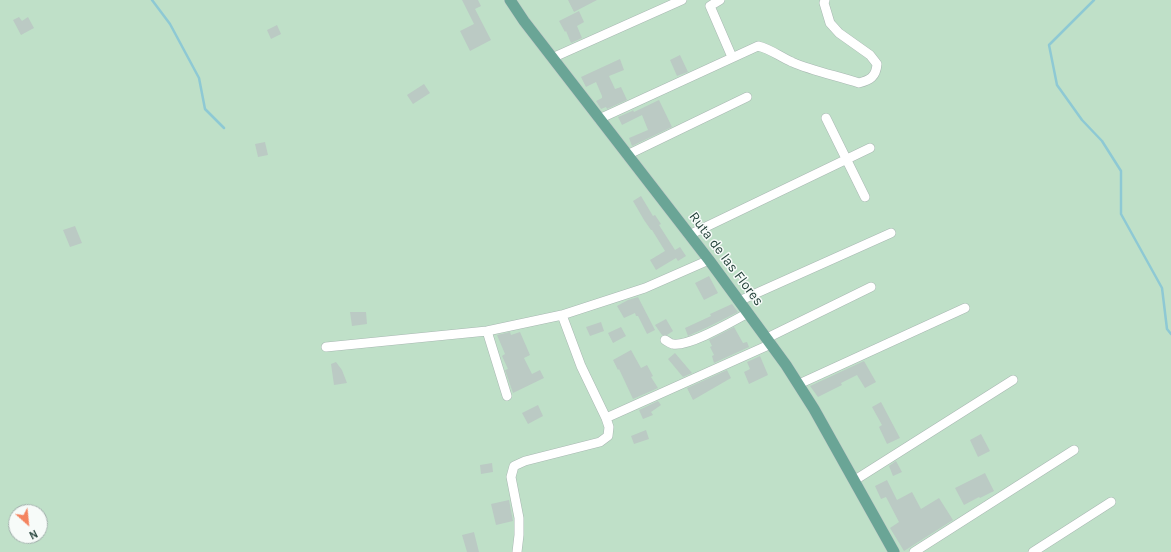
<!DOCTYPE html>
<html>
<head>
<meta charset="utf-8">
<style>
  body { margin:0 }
  #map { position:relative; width:1171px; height:552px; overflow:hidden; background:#e6efeb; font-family:Karla,sans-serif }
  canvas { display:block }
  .north { position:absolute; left:8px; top:504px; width:40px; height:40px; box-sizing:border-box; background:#f7fbf9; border:1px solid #a3b1ad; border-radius:50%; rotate:153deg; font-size:11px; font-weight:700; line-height:16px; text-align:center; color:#24423a }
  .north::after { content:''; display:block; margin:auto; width:14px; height:18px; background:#f4845f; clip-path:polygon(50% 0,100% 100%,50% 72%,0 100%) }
</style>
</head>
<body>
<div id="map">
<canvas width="1171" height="552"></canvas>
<div class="north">N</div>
</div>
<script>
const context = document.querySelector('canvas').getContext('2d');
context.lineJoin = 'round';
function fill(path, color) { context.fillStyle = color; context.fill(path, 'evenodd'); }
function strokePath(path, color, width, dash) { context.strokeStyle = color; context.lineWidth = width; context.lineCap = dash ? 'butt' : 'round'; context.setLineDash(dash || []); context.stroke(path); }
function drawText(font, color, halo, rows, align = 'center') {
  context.font = font + ' Karla,sans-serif'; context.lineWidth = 3; context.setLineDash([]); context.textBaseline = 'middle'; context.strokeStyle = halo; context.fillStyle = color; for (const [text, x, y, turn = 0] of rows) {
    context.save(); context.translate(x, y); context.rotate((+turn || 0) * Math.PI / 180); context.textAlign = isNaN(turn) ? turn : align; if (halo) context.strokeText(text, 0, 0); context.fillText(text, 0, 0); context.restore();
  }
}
fill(new Path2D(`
  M0 0H1171V552H0ZM16 512H40V536H16Z`), '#bfe0c8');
strokePath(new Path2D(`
  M152 0 170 24 199 78 205 109 224 128
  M1094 0 1049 45 1057 85 1082 120 1102 141 1121 171V214L1162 288 1167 329 1171 334`), '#8ec9d4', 2.5);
fill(new Path2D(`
  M462 0H478L481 6 475 9 491 40 470 51 460 31 474 24Z
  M568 0H597L574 12Z
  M579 11 584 22 577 26 582 38 571 43 566 31 565 32 559 21Z
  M19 17 22 21 28 17 34 28 21 35 13 20Z
  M277 25 281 34 271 39 267 30Z
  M680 55 688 72 677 76 670 60Z
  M620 59 624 70 609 76 615 89 621 87 627 100 607 109 606 107 601 109 596 101 602 98V96L596 82 586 87 581 77Z
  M424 84 430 93 413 104 407 95Z
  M659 100 672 127 632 146 629 138 648 130 642 115 622 125 618 117 632 111 633 110 634 112Z
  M265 142 268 155 258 157 255 144Z
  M641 196 653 216 655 215 661 224 659 225 675 250 680 247 686 256 678 261 676 258 656 270 650 260 665 251 652 230H651L644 220 633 201Z
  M75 226 82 243 70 247 63 230Z
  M709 276 718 293 704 300 695 283Z
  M638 297 655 330 647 334 638 316H636L635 313 624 318 617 306 628 300Z
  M732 304 738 312 708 327 688 336 685 328 711 316 710 314Z
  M350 312H366L367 324 352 326Z
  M666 319 673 331 667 335H662L655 325Z
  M601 322 604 331 590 336 586 327Z
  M621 327 626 336 613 343 608 333Z
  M734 327 743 343 747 342 749 347 714 363 712 356 714 355 710 347 712 346 709 340Z
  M510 332 511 335 520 332 530 355 524 358 532 374 540 370 544 378 513 393 505 370 508 369 502 356 505 354 497 335Z
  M631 350 641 368 647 365 653 376 651 377 658 388 633 399 619 369 618 370 613 360Z
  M675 353 692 373 683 377 668 359Z
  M760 356 768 375 749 384 744 372 750 369 747 362Z
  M864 361 876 382 865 388 857 375 841 383 842 385 818 397 810 386Z
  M336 362 342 370 347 383 334 385 331 364Z
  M727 370 731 378 693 400 687 388Z
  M658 401 661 405 651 412 653 415 643 419 639 410Z
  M881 402 900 438 887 444 879 427 882 425 872 407Z
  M538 405 543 416 528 424 522 413Z
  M646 430 649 439 634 444 631 436Z
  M981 434 990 451 978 457 970 440Z
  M896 461 902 472 893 476 889 466Z
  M492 463 493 472 481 474 480 465Z
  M985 473 994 491 980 498 979 497 964 505 955 488Z
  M887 480 897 500 912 492 921 509 939 498 953 520 904 551 890 528 899 522 886 497 881 499 875 486Z
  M509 500 513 521 496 525 491 504Z
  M474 532 479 552H467L462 535Z`), '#bbcac4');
const minor = new Path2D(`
  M720 0 710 6 732 57
  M552 58 682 0
  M826 118 865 197
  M599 119 758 46C771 49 780 57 792 62 812 71 838 76 859 83 870 80 876 77 877 64L870 55 839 33 830 23 824 3 825 0
  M627 155 747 97
  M689 235 870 148
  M739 301 891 233
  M487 331 507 396
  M767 338 871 287
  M665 340C667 341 671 344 673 344 689 347 733 321 748 313
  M326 347 487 331 562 315 645 288 709 260
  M799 384 965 308
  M606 418 771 344
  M855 480 1013 380
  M517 552 519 535V518L511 477 514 466 525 461 600 442 608 436 609 427 606 418 581 366 562 315
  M914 552 1074 450
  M1033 552 1111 502`);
const major = new Path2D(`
  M510 0 524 21 709 260 786 365 814 409 894 552`);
strokePath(minor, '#a8b8b2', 10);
strokePath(major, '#c2cac8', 12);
strokePath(minor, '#fff', 9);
strokePath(major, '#6aa596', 11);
drawText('14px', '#24423a', '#f7fbf9', [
  ["Ruta de las Flores",726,259,53]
]);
</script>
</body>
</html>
